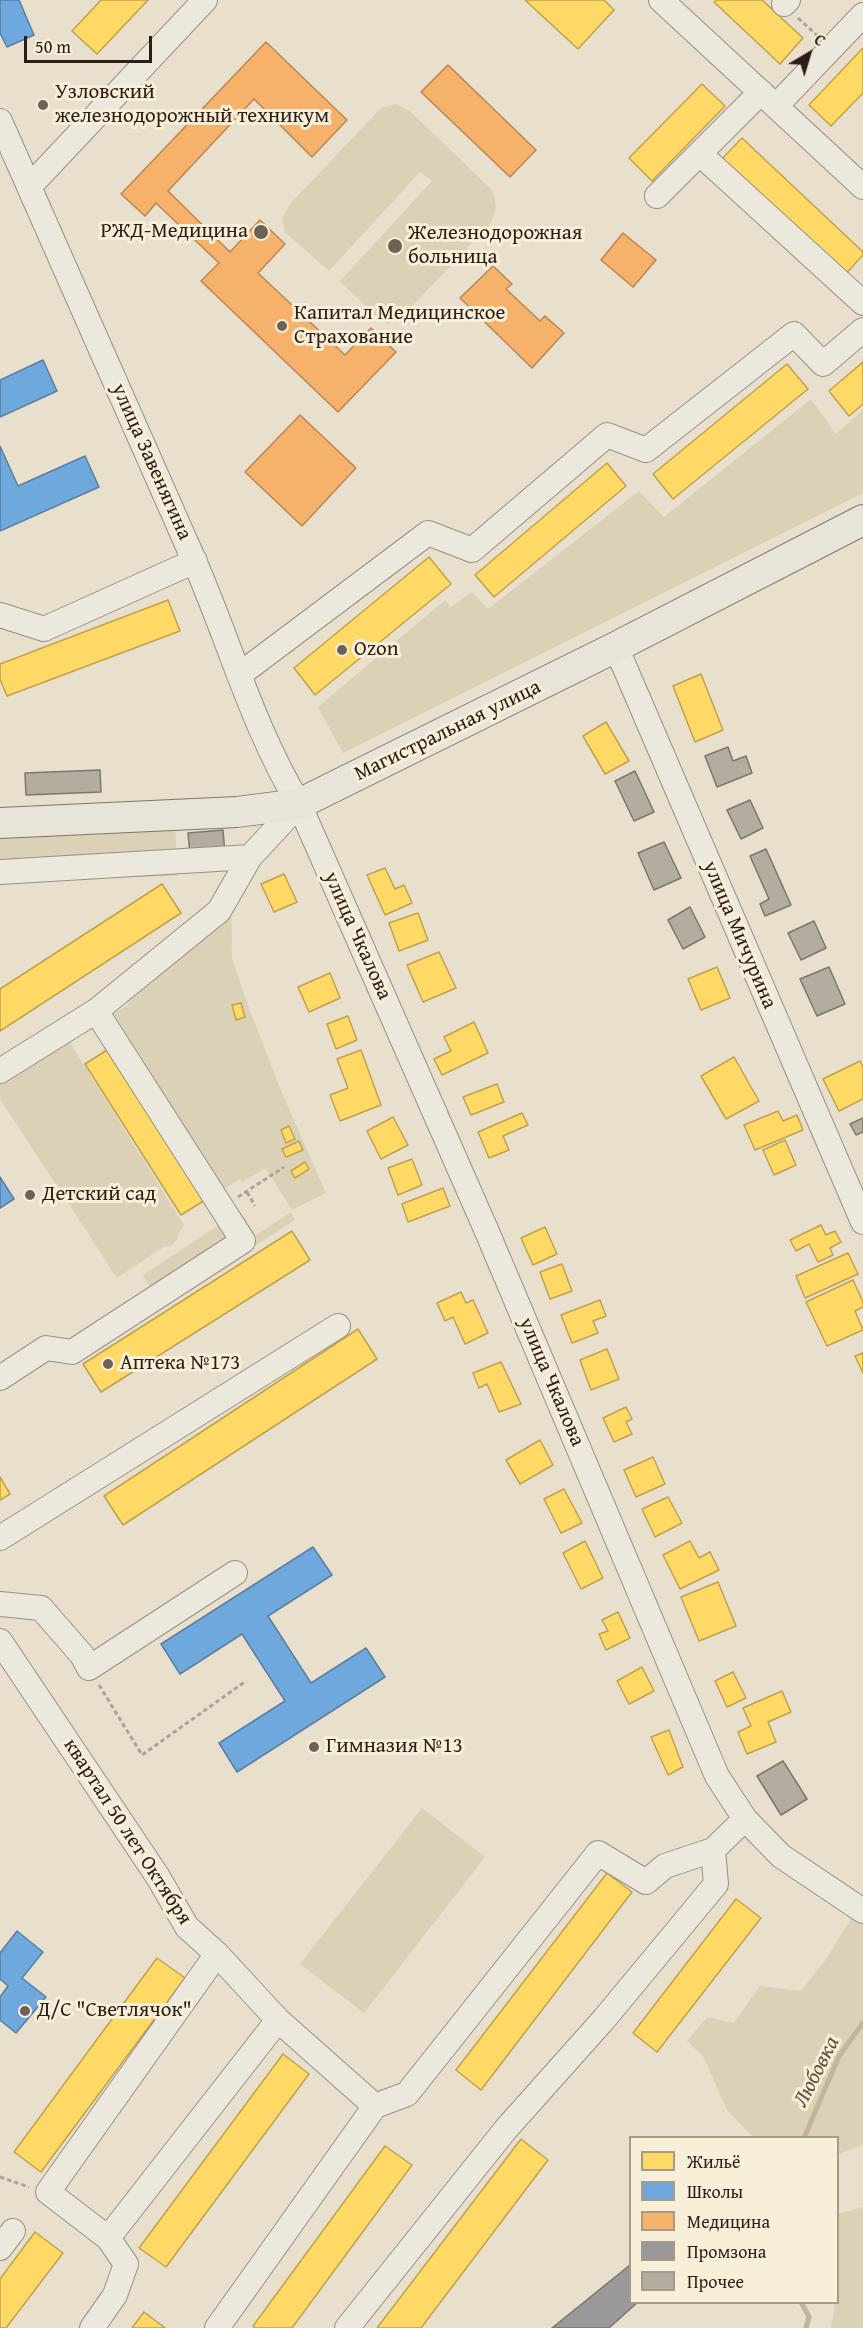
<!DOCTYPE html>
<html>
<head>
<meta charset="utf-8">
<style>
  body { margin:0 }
  #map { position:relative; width:863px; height:2328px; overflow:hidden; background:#e8e0cc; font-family:"Gentium Book Plus",serif }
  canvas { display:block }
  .legend { position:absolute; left:629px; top:2136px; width:210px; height:168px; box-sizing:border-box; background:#f7efd7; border:2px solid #a69b8a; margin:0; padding:8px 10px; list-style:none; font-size:18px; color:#2d1d16 }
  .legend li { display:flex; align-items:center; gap:12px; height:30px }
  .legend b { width:30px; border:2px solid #a69b8a }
  .north { position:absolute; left:779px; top:24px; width:60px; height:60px; -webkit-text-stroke:4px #f7efd7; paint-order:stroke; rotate:38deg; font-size:16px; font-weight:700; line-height:24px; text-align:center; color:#2d1d16 }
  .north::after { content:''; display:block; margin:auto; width:21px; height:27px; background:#2d1d16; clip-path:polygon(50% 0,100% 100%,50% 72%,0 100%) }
  .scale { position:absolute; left:24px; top:36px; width:128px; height:27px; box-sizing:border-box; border:3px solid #2d1d16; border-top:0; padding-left:8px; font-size:18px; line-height:21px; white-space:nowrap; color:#2d1d16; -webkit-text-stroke:4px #f7efd7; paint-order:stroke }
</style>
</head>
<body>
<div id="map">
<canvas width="863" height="2328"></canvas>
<ul class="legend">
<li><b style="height:16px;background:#ffd966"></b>Жильё</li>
<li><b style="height:16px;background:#6fa8dc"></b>Школы</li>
<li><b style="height:16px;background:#f6b26b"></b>Медицина</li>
<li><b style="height:16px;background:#999"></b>Промзона</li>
<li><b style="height:16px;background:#b3ad9f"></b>Прочее</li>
</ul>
<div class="north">С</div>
<div class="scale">50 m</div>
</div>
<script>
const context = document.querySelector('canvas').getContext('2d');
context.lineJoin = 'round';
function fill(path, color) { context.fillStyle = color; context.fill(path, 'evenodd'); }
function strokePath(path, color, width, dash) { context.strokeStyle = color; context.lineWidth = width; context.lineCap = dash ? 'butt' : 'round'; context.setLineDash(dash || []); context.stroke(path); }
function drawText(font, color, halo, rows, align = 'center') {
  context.font = font + ' "Gentium Book Plus",serif'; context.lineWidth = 6; context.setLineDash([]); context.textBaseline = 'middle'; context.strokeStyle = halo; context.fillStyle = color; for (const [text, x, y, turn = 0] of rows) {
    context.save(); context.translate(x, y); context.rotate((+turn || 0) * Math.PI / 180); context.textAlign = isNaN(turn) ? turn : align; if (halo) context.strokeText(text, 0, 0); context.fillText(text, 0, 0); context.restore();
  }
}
fill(new Path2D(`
  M396 104 410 111 493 191 496 208 491 223 400 319 387 324 376 316 340 281 432 181 420 172 329 271 285 232 282 219 290 204 381 108Z
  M811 399 836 434 863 410V493L343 753 318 707 445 600 451 607 472 592 488 609 639 491 664 517Z
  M175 828 178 876 0 879V837Z
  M231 898 232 958 249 1008 282 1093 326 1193 292 1210 266 1168 242 1182 240 1179 223 1190 114 1014 129 1004 126 998Z
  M66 1036 184 1225 177 1236 178 1238 170 1247 165 1246 117 1278 0 1099V1071Z
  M240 1211 256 1235 291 1212 295 1220 161 1306 143 1275Z
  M422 1808 485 1857 364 2013 300 1964Z
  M852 1917 863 1922V2145L838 2154V2138L753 2137 727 2110 703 2056 687 2041 707 2017 734 2023 760 1986 801 1991 827 1958Z
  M863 2207V2328H831L835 2306 833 2303 838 2302V2214Z`), '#dbd1b6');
const homes = new Path2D(`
  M101 0H148L97 54 72 31Z
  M525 0H604L614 10 578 49Z
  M716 0H762L803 38 780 64 714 2Z
  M863 48V93L831 126 809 105Z
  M702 84 725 106 652 181 629 158Z
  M742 138 863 252V255L841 279 718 163Z
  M863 362V404L849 416 829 391Z
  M787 364 808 389 673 499 653 474Z
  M607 463 626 486 494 597 475 575Z
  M429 557 451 584 315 695 294 668Z
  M168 600 180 631 7 696 0 679V664Z
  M701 674 723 730 695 742 673 686Z
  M606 722 629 761 605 774 583 736Z
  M385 868 395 889 404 885 412 903 385 915 367 875Z
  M284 874 297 902 274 912 261 884Z
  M162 884 181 913 0 1031V989Z
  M418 913 428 940 399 951 389 923Z
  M439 952 456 988 423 1002 407 965Z
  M717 967 730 998 701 1010 688 979Z
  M330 973 340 998 309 1012 298 987Z
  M241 1003 245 1017 236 1020 232 1005Z
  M348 1016 357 1040 336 1049 327 1024Z
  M474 1022 488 1053 442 1075 434 1059 451 1051 444 1037Z
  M115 1045 210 1197 181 1215 85 1064Z
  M361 1050 381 1105 340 1121 330 1095 348 1088 337 1059Z
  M734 1057 759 1101 726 1119 701 1076Z
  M860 1061 863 1067V1099L839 1111 823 1079Z
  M497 1084 504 1102 471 1115 463 1097Z
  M778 1111 783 1121 797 1115 803 1130 755 1150 744 1125Z
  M522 1113 528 1125 503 1136 509 1150 489 1158 478 1132Z
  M393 1117 408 1145 381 1159 367 1131Z
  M289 1126 295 1139 286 1143 281 1130Z
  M785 1140 796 1165 774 1175 763 1150Z
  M299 1141 303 1150 286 1157 282 1149Z
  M412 1159 422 1185 398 1195 388 1168Z
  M305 1162 309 1169 295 1178 291 1171Z
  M443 1188 450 1206 408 1222 402 1204Z
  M821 1225 826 1235 835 1231 841 1242 830 1248 833 1255 818 1262 809 1244 796 1251 790 1240Z
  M545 1227 557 1254 533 1265 521 1238Z
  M292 1231 310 1260 101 1392 83 1364Z
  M848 1253 858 1274 805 1298 796 1276Z
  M562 1264 572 1291 550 1299 540 1272Z
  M853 1280 863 1302V1307L855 1311 863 1330 827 1346 806 1302Z
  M461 1292 466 1303 473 1300 488 1333 465 1344 453 1317 445 1321 437 1303Z
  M600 1300 606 1316 593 1321 598 1333 572 1343 561 1315Z
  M358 1329 377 1359 123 1525 104 1496Z
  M607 1349 619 1379 591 1390 580 1360Z
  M863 1353V1373L855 1356Z
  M501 1362 521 1404 499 1412 487 1384 479 1388 473 1373Z
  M626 1407 632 1419 626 1422 632 1434 614 1442 603 1418Z
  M540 1440 553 1465 520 1484 506 1460Z
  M653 1457 665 1484 636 1497 624 1470Z
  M0 1477 10 1494 0 1500Z
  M564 1489 582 1523 561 1533 544 1499Z
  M668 1497 682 1523 655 1537 642 1509Z
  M585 1541 603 1578 581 1589 563 1553Z
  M690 1541 699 1558 710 1552 719 1570 680 1589 663 1555Z
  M718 1582 736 1626 699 1641 681 1597Z
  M618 1612 630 1638 606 1650 599 1634 608 1631 602 1620Z
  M642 1667 654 1691 629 1704 617 1681Z
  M733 1672 746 1698 727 1707 715 1681Z
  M782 1691 791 1712 768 1722 776 1742 747 1754 738 1732 751 1726 743 1708Z
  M669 1730 683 1767 668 1775 651 1737Z
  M607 1873 632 1892 481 2090 456 2070Z
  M736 1899 761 1918 657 2052 633 2033Z
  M157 1958 185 1978 41 2172 14 2152Z
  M283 2054 309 2074 166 2267 139 2248Z
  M521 2139 548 2160 421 2328H377Z
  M385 2146 412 2165 292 2328H255L253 2326Z
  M35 2232 63 2253 6 2328H0V2279Z
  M144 2312 165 2328H132Z`);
fill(homes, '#ffd966');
strokePath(homes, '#c0a14e', 1.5);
const schools = new Path2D(`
  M0 0H19L34 35 7 47 0 33Z
  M43 360 57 391 0 417V380Z
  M0 446 18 486 85 456 99 487 0 531Z
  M0 1177 14 1199 0 1208Z
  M313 1547 332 1575 268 1616 311 1683 366 1648 385 1677 237 1772 219 1743 285 1701 242 1634 180 1674 161 1644Z
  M17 1931 43 1952 22 1978 46 1997 16 2033 0 2020V1997L8 1986 0 1979V1953Z`);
fill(schools, '#6fa8dc');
strokePath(schools, '#5b7ea1', 1.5);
const health = new Path2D(`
  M266 42 347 120 312 157 254 99 168 191 230 252 260 220 285 244 258 273 345 355 371 328 396 352 338 412 201 281 219 263 156 203 145 216 121 194Z
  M448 65 536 150 510 177 421 92Z
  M623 233 656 260 633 287 601 260Z
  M493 266 512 284 506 289 540 321 545 316 564 333 532 368 460 298Z
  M300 415 356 468 302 526 245 472Z`);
fill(health, '#f6b26b');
strokePath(health, '#ba8552', 1.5);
const industry = new Path2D(`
  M630 2265V2302H638L609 2328H552Z`);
fill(industry, '#999');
strokePath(industry, '#797472', 1.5);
strokePath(new Path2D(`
  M804 2138 839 2056 863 2023
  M801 2302 809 2317 806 2328`), '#c1b59c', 5);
const building = new Path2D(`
  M728 747 733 761 746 756 752 773 717 787 705 756Z
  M100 770 101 792 26 795 25 773Z
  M635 771 654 812 634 821 615 781Z
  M750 800 763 828 741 839 727 810Z
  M223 830 225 853 190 855 188 833Z
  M664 842 681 878 654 890 638 853Z
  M766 849 791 905 765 916 760 904 769 899 750 856Z
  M690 907 705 937 683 949 668 920Z
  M814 921 826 948 801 960 788 933Z
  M829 967 845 1004 817 1016 800 979Z
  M863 1118V1132L856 1135 850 1124Z
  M783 1761 807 1799 781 1815 757 1776Z`);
fill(building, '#b3ad9f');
strokePath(building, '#7d766c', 1.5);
const minor = new Path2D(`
  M661 0 863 187
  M784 4 788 0
  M776 106 863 15
  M0 121C64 267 130 412 193 558 229 640 253 728 299 804L488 1234 717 1776 745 1819 781 1856 863 1911
  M700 154 863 303
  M29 187 205 0
  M657 196 761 92
  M0 615 44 629 195 561
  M616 647 863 1222
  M239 675 428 533 472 550 607 435 646 450 794 334 823 364 863 330
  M0 872 250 857
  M0 1071 96 1011 219 911 250 857 299 804
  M0 1378 46 1348 72 1352 243 1241 96 1011
  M0 1538 338 1326
  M0 1604 41 1608 82 1655 89 1668 235 1573
  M0 1641 158 1877 187 1927 217 1954 278 2020 375 2106
  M217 1954 48 2192 108 2238 278 2020
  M0 2248 13 2231
  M92 2328 115 2295 126 2264 108 2238
  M217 2328 375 2106 407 2094 598 1853 646 1882 665 1866 713 1850 745 1819
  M347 2328 506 2129 605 2018 716 1884 713 1850`);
const major = new Path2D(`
  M0 823 237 812 299 804 616 647 863 520`);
strokePath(minor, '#979084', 26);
strokePath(major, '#7d766c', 32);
strokePath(new Path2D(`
  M798 18 818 36
  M247 1192 255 1206
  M238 1197 284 1167
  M99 1685 142 1755 246 1681
  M0 2177 29 2187`), '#a8a49c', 3, [4.5, 3]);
strokePath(minor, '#ece8de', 24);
strokePath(major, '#e8e4d9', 30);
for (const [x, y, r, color] of [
  [43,105,6,"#6e6156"],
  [261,232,8,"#6e6156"],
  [395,246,8,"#6e6156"],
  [282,326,6,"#6e6156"],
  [342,650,6,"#6e6156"],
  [30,1195,6,"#6e6156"],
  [108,1364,6,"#6e6156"],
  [314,1747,6,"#6e6156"],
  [25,2011,6,"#6e6156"]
]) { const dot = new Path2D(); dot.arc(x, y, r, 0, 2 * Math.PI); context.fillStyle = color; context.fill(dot); strokePath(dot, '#f7efd7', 2); }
drawText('21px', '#2d1d16', '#f7efd7', [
  ["Узловский",55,93],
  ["железнодорожный техникум",55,117],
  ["РЖД-Медицина",248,232,"right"],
  ["Железнодорожная",408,234],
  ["больница",408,258],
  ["Капитал Медицинское",294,314],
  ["Страхование",294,338],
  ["Ozon",354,650],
  ["Детский сад",42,1195],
  ["Аптека №173",120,1364],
  ["Гимназия №13",326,1747],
  ["Д/С \"Светлячок\"",37,2011]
], 'left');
drawText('21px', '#2d1d16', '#f7efd7', [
  ["улица Завенягина",151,462,66],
  ["Магистральная улица",448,731,-26],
  ["улица Мичурина",739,935,67],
  ["улица Чкалова",357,936,66],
  ["улица Чкалова",551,1382,67],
  ["квартал 50 лет Октября",127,1832,57]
]);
drawText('italic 22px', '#615243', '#f7efd7', [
  ["Любовка",817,2072,-63]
]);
</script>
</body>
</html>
